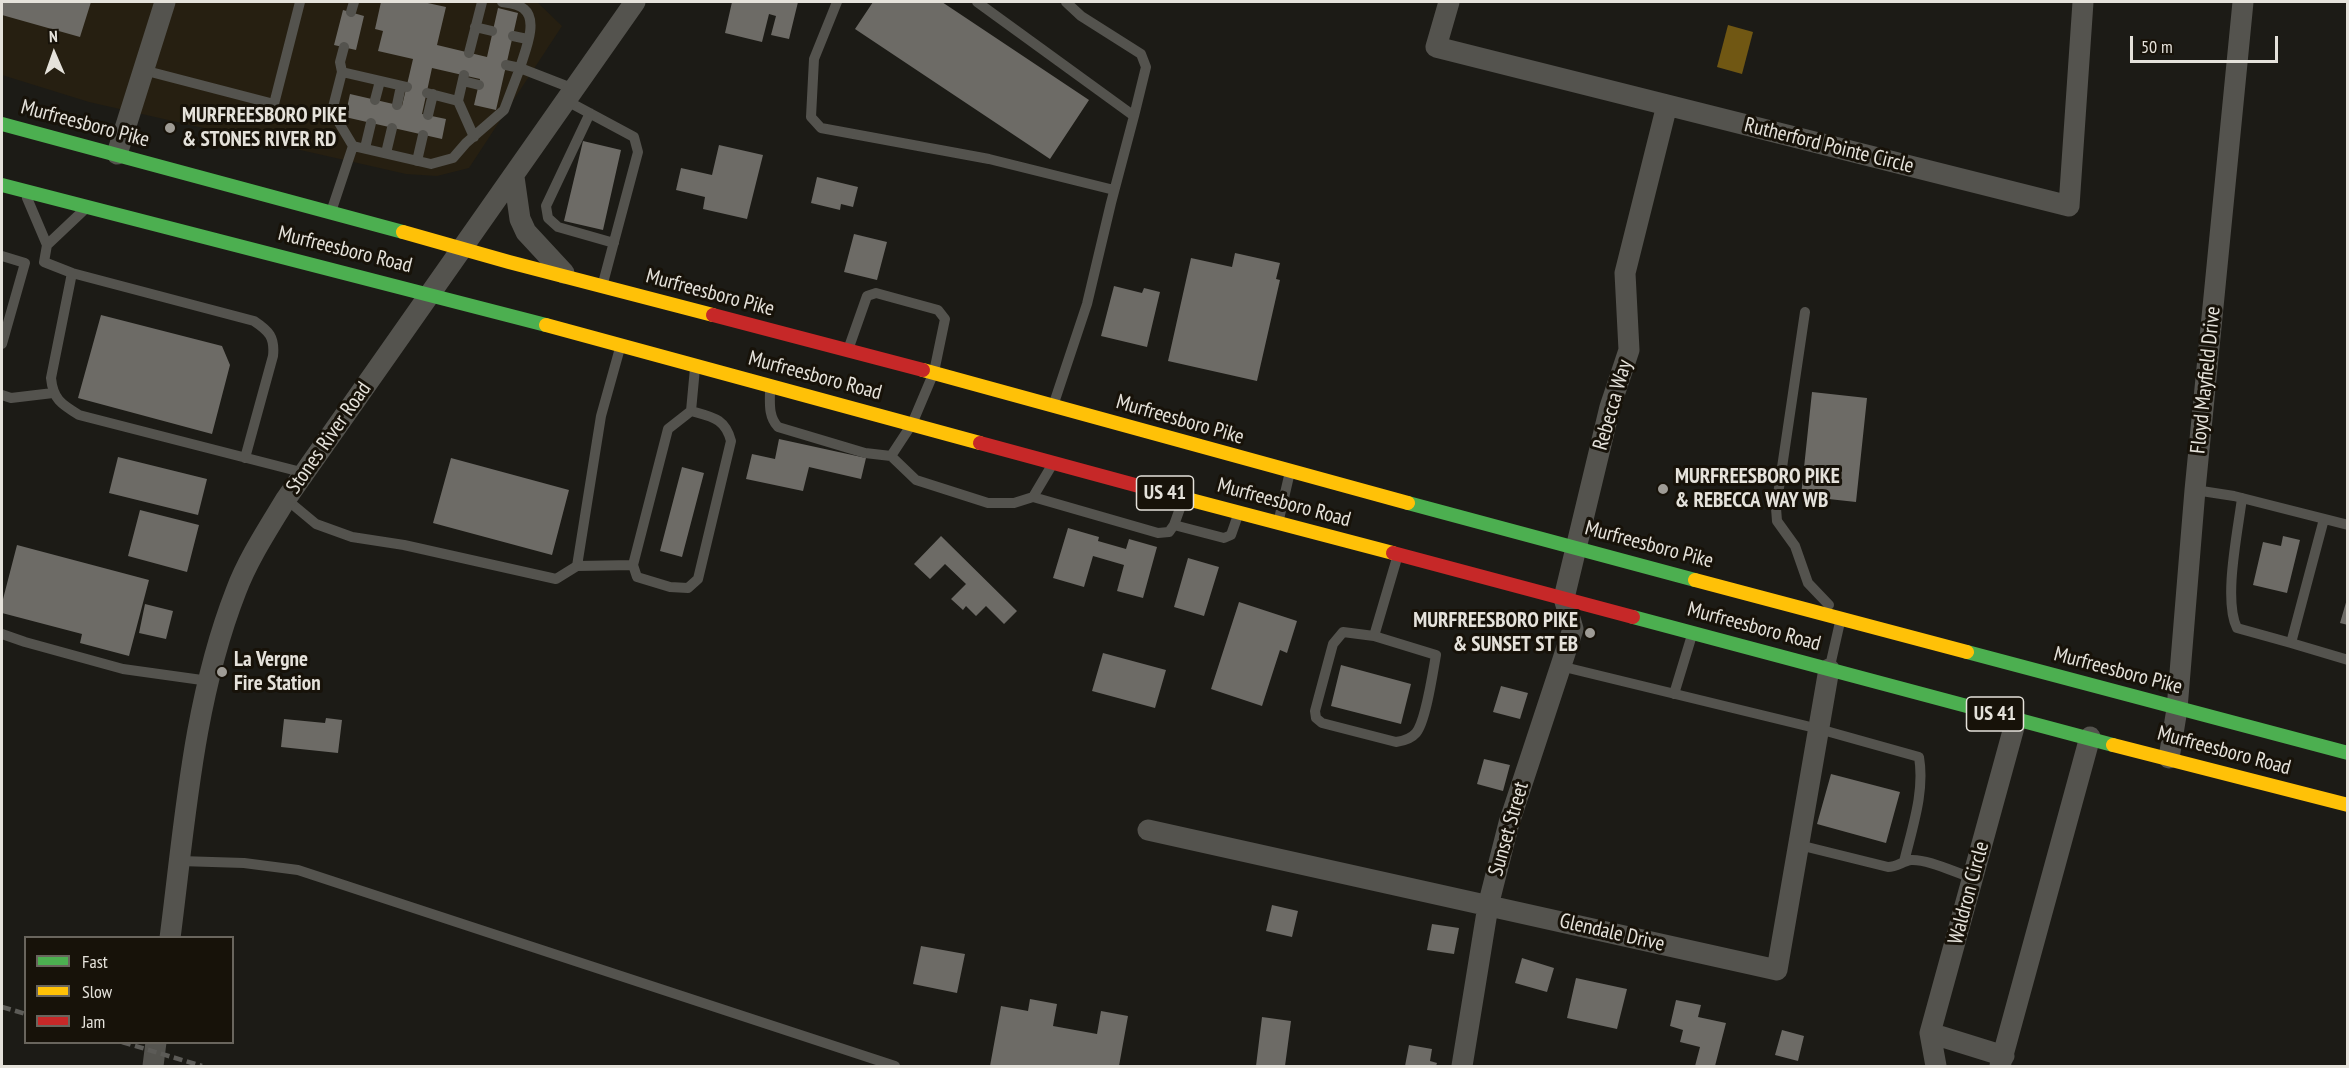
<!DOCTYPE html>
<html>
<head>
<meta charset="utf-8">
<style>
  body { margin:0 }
  #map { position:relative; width:2349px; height:1068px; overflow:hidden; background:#1c1b16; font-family:"PT Sans Narrow",sans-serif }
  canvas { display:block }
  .frame { position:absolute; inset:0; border:3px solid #e5e2db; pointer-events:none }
  .legend { position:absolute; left:24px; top:936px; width:210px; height:108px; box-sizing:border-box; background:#171209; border:2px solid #69655d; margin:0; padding:8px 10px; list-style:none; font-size:18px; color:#e5e2db }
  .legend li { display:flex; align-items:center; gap:12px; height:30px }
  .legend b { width:30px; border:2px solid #69655d }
  .north { position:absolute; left:24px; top:24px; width:60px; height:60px; -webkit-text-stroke:4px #171209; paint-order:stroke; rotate:358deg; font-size:16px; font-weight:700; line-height:24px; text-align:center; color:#e5e2db }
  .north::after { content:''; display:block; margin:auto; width:21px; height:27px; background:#e5e2db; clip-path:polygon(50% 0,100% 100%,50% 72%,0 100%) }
  .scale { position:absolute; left:2130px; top:36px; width:148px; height:27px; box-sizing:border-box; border:3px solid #e5e2db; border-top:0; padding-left:8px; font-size:18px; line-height:21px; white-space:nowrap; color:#e5e2db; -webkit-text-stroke:4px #171209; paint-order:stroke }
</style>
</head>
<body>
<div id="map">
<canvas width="2349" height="1068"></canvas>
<div class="frame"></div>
<ul class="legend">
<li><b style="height:8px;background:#4caf50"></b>Fast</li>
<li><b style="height:8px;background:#ffc107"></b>Slow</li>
<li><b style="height:8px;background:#c62828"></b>Jam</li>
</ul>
<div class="north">N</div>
<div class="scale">50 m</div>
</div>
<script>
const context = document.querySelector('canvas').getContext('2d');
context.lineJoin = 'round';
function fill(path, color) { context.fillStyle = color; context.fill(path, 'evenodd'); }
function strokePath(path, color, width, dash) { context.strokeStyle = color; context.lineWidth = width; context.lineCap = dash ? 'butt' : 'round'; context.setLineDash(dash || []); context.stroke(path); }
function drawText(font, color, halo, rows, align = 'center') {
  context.font = font + ' "PT Sans Narrow",sans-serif'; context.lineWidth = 6; context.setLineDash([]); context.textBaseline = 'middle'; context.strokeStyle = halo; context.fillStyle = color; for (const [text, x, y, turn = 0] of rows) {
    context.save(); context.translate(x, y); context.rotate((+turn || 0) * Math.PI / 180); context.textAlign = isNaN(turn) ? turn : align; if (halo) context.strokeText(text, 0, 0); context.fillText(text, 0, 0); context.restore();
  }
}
fill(new Path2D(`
  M2 2H537L562 26 469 168 437 176 406 174 89 102 2 75Z`), '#261f11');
fill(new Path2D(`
  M1728 25 1753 32 1742 74 1717 67Z`), '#705713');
fill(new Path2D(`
  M3 2H91L80 37 2 15Z
  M381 2H423L446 7 437 45 487 57 498 8 518 13 496 110 474 105 480 79 432 68 422 114 446 119 442 139 345 117 350 94 402 106 413 59 378 51 383 31 375 29Z
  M732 2H798L789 39 771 35 776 16 769 14 762 42 725 33Z
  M873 2H942L1089 100 1050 159 855 29Z
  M343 10 364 16 356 50 334 45Z
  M583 141 621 150 603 230 564 221Z
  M719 145 763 155 747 219 703 209 705 197 676 190 681 168 712 175Z
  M817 177 858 187 853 207 841 204 840 210 811 203Z
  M854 234 887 242 877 280 844 272Z
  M1235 253 1280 263 1276 279 1280 280 1257 381 1168 361 1191 258 1232 267Z
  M1114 286 1142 293 1144 288 1160 292 1147 347 1101 336Z
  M101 315 222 346 230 365 212 434 78 398Z
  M1812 392 1867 398 1856 502 1801 496Z
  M779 439 866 458 861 479 809 467 803 491 746 479 752 454 775 459Z
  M118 457 207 479 198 515 109 493Z
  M451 458 569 490 552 555 433 523Z
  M682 467 704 473 682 557 660 551Z
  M140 510 199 525 187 572 128 556Z
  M1068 528 1099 537 1098 541 1126 549 1129 539 1157 547 1143 598 1117 591 1124 565 1093 556 1084 587 1053 578Z
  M941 536 1017 611 1004 624 986 606 976 616 966 606 963 610 951 599 966 584 945 564 930 579 914 564Z
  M2283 536 2300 540 2287 593 2253 585 2263 542 2281 546Z
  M17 545 149 580 129 656 80 643 82 634 2 613V603Z
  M1188 558 1219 567 1204 616 1174 607Z
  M2347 599H2348V625L2340 623Z
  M1239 602 1297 621 1287 653 1280 650 1262 706 1211 689Z
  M145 604 173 611 166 639 139 633Z
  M1103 653 1166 670 1155 708 1092 691Z
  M1341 665 1411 684 1401 724 1331 706Z
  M1501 686 1528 693 1520 719 1493 712Z
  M326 718 342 720 338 753 281 747 284 719 325 723Z
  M1484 759 1510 765 1503 791 1477 784Z
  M1831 774 1900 792 1886 843 1817 824Z
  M1272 905 1298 911 1292 937 1266 931Z
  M1432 924 1459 928 1454 954 1427 950Z
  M921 946 965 954 957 993 913 984Z
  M1522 958 1554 968 1547 992 1515 983Z
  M1576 978 1627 989 1617 1029 1567 1018Z
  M1030 999 1057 1004 1053 1026 1097 1034 1101 1011 1128 1016 1119 1066H990L1001 1006 1028 1011Z
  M1676 1000 1701 1005 1698 1017 1726 1023 1715 1066H1695L1700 1047 1680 1042 1683 1030 1670 1026Z
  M1262 1017 1291 1021 1285 1066H1256Z
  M1782 1030 1804 1036 1798 1061 1775 1055Z
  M1409 1045 1432 1049 1430 1061 1437 1063 1436 1066H1405Z`), '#6d6b66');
strokePath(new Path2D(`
  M502 2C509 3 519 4 524 9 539 21 524 53 520 68L506 65
  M837 2 814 59 811 117 821 128 989 159 1114 190
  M977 2 1134 116 1111 203 1087 304 1054 403
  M1066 2 1081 16 1141 54 1146 67 1134 116
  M351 12 354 2
  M475 27 492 31
  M513 36 527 39
  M469 53 482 2
  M143 70 274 104 300 2
  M342 72 340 62 344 47
  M464 75 458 101 474 137
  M463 81 479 85
  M427 93 458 101
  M375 100 380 81
  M567 101 634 137 638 152 603 283
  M397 105 401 86
  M590 113 546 206 548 218 558 227 614 243
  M428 115 433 94
  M353 146 332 111 342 72 407 87
  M365 148 371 123
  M386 153 392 128
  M417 161 423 135
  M27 198 47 245 44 262 72 273 51 378C53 399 61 404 79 415L305 473
  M332 209 353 146 431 164 453 158 466 143 504 110 520 68 574 89
  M47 245 84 210
  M2 256 25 263 2 344
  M72 273 254 321C269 331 275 337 273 356L245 458
  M1805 312 1776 508 1777 521 1795 546 1808 583 1829 605
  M849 347 867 296 876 293 938 310 945 319 934 372 912 424 891 456
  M770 389C770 403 768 416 778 427L865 453 891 456 916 480 988 503H1014L1033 497 1052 465
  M2 395 11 398 53 393
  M2195 490 2234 496 2348 525
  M1033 497 1158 533 1169 532 1174 525 1183 500
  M2242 498C2238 531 2223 600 2237 628L2291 643 2324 519
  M286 499 316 524 352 537 404 545 556 579 577 566 633 565 668 429 691 411 695 368
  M1279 519 1289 476
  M1174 525 1224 538 1231 535 1238 515
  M633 565 637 577 670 587 688 588 698 579 731 441C725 418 712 417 691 411
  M577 566 601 416 620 348
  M1343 632 1374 636 1436 655C1433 671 1426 721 1416 733 1411 739 1403 741 1396 742L1322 723 1316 718 1315 711 1333 644Z
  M2 634 25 642 123 669 209 681
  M1374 636 1397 558
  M2291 643 2348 660
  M1560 666 1819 729 1919 757C1925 792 1912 828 1904 862
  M1830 666 1840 622
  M1674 694 1692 635
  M1799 845 1888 867C1897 867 1903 861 1911 860 1928 859 1956 873 1973 878
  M180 861 244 863 298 870 895 1066`), '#54534e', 10);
strokePath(new Path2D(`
  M1449 2 1436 47 2069 206 2083 2
  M117 154 165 2
  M514 177 520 219 526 232 564 273
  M2169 758 2177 709 2195 490 2243 2
  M1148 830 1777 970 1829 669
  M170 938C185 822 193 701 236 591 248 559 268 529 286 499L635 2
  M1930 1033 2004 1056
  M153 1066 156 1042
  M1462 1066 1488 906 1509 823 1573 629 1564 598 1610 407 1629 350 1625 273 1667 105
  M1936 1066 1930 1033 2016 720
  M2000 1066 2090 737`), '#54534e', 21);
strokePath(new Path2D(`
  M2 124 403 232
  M2 185 546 325
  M1408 503 1695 580
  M1633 617 2113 745
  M1967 652 2348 753`), '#4caf50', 14);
strokePath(new Path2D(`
  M403 232 509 262 713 315
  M546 325 980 443
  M923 370 1408 503
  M1172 495 1393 553
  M1695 580 1967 652
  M2113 745 2348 805`), '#ffc107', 14);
strokePath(new Path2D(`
  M713 315 923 370
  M980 443 1172 495
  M1393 553 1633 617`), '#c62828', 14);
strokePath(new Path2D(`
  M2 1007 26 1014
  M122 1042 202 1066`), '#5c5b57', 4.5, [9, 4.5]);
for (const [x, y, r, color] of [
  [170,128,6,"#9f9c96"],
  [1663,489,6,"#9f9c96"],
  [1590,633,6,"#9f9c96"],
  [222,672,6,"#9f9c96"]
]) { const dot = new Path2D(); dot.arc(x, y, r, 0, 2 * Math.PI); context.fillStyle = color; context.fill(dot); strokePath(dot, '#171209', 2); }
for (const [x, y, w] of [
  [1165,493,57],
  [1995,714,57]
]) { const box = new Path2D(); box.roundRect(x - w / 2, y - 17, w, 34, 4.5); context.fillStyle = '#171209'; context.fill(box); strokePath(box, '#e5e2db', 1.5); }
drawText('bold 20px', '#e5e2db', null, [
  ["US 41",1165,493],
  ["US 41",1995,714]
]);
drawText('bold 21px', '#e5e2db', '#171209', [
  ["MURFREESBORO PIKE",182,116],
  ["& STONES RIVER RD",182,140],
  ["MURFREESBORO PIKE",1675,477],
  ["& REBECCA WAY WB",1675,501],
  ["MURFREESBORO PIKE",1578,621,"right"],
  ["& SUNSET ST EB",1578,645,"right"],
  ["La Vergne",234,660],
  ["Fire Station",234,684]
], 'left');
drawText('21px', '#e5e2db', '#171209', [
  ["Murfreesboro Pike",85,124,15],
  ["Rutherford Pointe Circle",1829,146,14],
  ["Murfreesboro Road",345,250,14],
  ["Murfreesboro Pike",710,293,15],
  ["Murfreesboro Road",815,376,15],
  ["Floyd Mayfield Drive",2206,380,-84],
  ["Rebecca Way",1613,405,-74],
  ["Murfreesboro Pike",1180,420,16],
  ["Stones River Road",329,438,-55],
  ["Murfreesboro Road",1284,503,15],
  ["Murfreesboro Pike",1649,545,15],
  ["Murfreesboro Road",1754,627,15],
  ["Murfreesboro Pike",2118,671,15],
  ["Murfreesboro Road",2224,751,15],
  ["Sunset Street",1509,829,-74],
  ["Waldron Circle",1969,893,-75],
  ["Glendale Drive",1612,933,13]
]);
</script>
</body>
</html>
